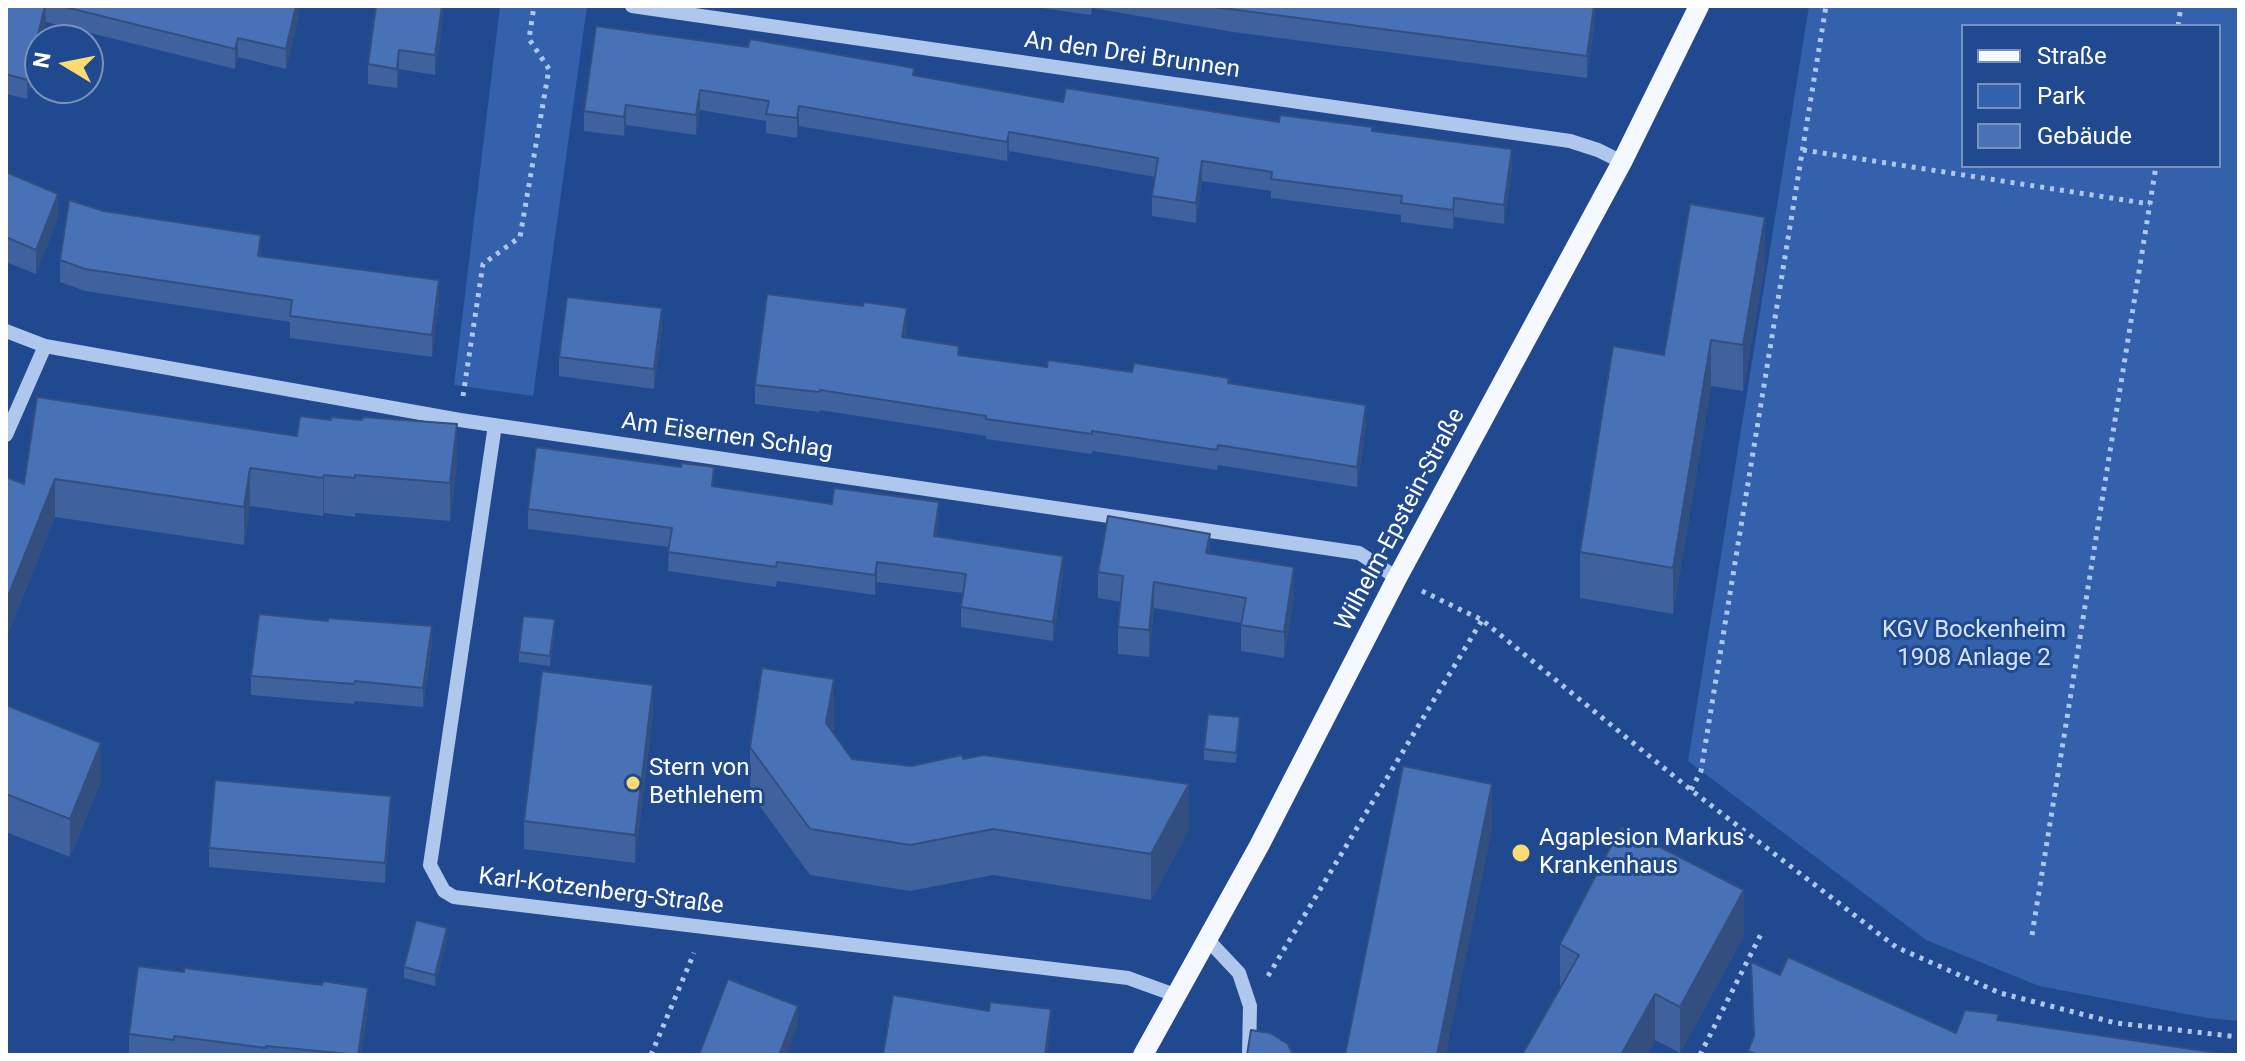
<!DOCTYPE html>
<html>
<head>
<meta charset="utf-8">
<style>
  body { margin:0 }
  #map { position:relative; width:2245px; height:1061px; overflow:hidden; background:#20498f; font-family:Roboto,sans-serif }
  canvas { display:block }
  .frame { position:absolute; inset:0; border:8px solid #fff; pointer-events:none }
  .legend { position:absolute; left:1961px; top:24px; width:260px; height:144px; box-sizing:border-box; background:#20498f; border:2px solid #7992bc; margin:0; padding:10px 14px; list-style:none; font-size:24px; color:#fff }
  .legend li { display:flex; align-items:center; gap:16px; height:40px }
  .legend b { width:40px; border:2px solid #7992bc }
  .north { position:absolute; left:24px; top:24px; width:80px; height:80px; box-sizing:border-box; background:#20498f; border:2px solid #7992bc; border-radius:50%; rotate:280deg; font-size:22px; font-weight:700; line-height:32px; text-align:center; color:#fff }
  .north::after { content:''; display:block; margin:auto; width:28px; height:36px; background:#fadc70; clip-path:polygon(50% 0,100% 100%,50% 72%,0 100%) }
</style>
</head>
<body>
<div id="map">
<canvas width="2245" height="1061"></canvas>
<div class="frame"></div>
<ul class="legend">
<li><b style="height:10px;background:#f5f8ff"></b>Straße</li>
<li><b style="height:22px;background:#3361ac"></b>Park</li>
<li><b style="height:22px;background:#4971b6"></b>Gebäude</li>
</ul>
<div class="north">N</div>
</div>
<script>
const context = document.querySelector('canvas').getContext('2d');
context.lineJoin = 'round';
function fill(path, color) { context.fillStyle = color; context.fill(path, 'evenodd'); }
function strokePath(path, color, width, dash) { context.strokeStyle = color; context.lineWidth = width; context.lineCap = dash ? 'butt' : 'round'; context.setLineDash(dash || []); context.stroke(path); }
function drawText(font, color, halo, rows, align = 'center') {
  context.font = font + ' Roboto,sans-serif'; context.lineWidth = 6; context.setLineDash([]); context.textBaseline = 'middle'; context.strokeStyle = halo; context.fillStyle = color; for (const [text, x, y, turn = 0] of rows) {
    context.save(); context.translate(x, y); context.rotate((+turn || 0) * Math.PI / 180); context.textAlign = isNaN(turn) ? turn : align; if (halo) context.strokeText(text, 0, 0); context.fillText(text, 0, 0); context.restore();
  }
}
fill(new Path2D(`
  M500 6H587L533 396 454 385Z
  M1809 6H2239V1021L2207 1018 2039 986 1926 940 1688 761ZM1963 26H2219V166H1963Z`), '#3361ac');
strokePath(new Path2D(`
  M2178 26 2181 6
  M1803 150 2150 204
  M463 396 483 264 520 237 549 69 529 39 534 6
  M1422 591 1482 620 1691 790 1896 947 2000 993 2116 1023 2239 1037
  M1691 790 1701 771 1826 6
  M2032 935 2156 166
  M1268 976 1482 620
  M651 1055 694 953
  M1700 1055 1762 932`), '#afc7ed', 5, [4, 6]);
strokePath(new Path2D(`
  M632 6 1570 141 1598 150 1622 162
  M6 331 45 346 460 420 1359 553 1397 578
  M495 425 430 865 444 891 454 897 1128 978 1175 995
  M6 435 45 346
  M1206 938 1239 973 1250 1006 1249 1055`), '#afc7ed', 14);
strokePath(new Path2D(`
  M1143 1055 1259 846 1397 578 1622 162 1699 6`), '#f5f8ff', 20);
fill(new Path2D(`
  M6 6H299V15L286 69 238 57 235 69 46 22 42 40H40V46L27 99 6 94Z
  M443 6V19L435 75 399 69 397 88 368 84V64Z
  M1028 6H1595V19L1587 78 1233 32 1092 8 1091 15Z
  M596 26 914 76 1063 102 1372 131 1512 169 1504 224 1454 217 1453 229 1401 222V215L1271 198V191L1202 181 1196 223 1152 216V196L1155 177 1009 151 1007 161 799 126 797 138 766 133V121L700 110 696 135 626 125 624 136 584 131V111Z
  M6 172 58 218 36 274 6 262Z
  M104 211 261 256 439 302 432 357 290 338V322L85 291 60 282V260Z
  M1765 263 1743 391 1711 386 1673 614 1580 598V552L1664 355Z
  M662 328 654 389 559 376V357Z
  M907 328 905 337 959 355 1047 367 1132 372 1229 384 1366 425 1357 487 1218 465 1217 470 1092 451V454L986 439V436L820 410 819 412 755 404V385Z
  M37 397 457 462 450 521 355 513V517L324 513 323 516 250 506 244 545 55 517 6 639V477L24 484Z
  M714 486 939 521 936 537 1063 576 1053 641 961 627V607L963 593 877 582 875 595 777 581 776 587 668 571 669 547 528 529V509Z
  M1210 553 1294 594 1284 658 1241 651V623L1154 608 1149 657 1118 654V627L1121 602 1098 598V572Z
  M555 629 550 666 519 662V652Z
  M432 645 423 707 355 701 354 704 251 695V676Z
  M6 705 101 781 70 857 6 832Z
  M653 713 635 863 524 849V821Z
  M834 725 833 732 852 759 911 766 963 759 1189 830 1151 900 993 875 910 891 810 875 750 793V747Z
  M1240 727 1236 763 1204 760V749Z
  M391 816 385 883 209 867V848Z
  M1744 936 1680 1053 1655 1040 1647 1055H1522L1560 989V944Z
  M447 938 435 986 404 978V967Z
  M1751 962 1780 975 1956 1033 1999 1020 2231 1055H1748V1051L1753 1039Z
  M368 1008 361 1055H138L129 1054V1034Z`), '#3f619d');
fill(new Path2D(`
  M45 6 46 22 42 40H40V46L27 99V80Z
  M296 6H299V15L286 69V49Z
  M442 6H443V19L435 75V55Z
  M1594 6H1595V19L1587 78V56Z
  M238 38V57L235 69V49Z
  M399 50V69L397 88V69Z
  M700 90V110L696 135V115Z
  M626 105V125L624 136V117Z
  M799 106V126L797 138V118Z
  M1009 132V151L1007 161V142Z
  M1512 149V169L1504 224V205Z
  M1202 161V181L1196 223V203Z
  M58 194V218L36 274V250Z
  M1454 198V217L1453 229V210Z
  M1765 217V263L1743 391V345Z
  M261 235V257L258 256Z
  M439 280V302L432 357V335Z
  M662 308V328L654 389V369Z
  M907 308V328L902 357V337Z
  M1711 340V386L1673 614V568Z
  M1366 405V425L1357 487V467Z
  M457 424V462L450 521V483Z
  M250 468V506L244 545V507Z
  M324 475V513L323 516V478Z
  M55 479V517L6 639V601Z
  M939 502V521L934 556V536Z
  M1210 534V560L1206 553Z
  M1063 556V576L1053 641V622Z
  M877 562V582L875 595V575Z
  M1294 567V594L1284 658V632Z
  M1154 582V608L1149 657V630Z
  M555 619V629L550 666V656Z
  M432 626V645L423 707V688Z
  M834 679V725L826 769V723Z
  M653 685V713L635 863V835Z
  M101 743V781L70 857V819Z
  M1189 784V830L1151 900V854Z
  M1492 784V830L1446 1055H1437Z
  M391 796V816L385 883V863Z
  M1744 890V936L1680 1053V1007Z
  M447 928V938L435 986V975Z
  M368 988V1008L361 1055H358Z
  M1655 994V1040L1647 1055H1621Z
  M798 1006V1025L787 1055H779Z
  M1051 1009V1026L1047 1055H1045Z`), '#334f7f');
const building = new Path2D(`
  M6 6H45L27 80 6 74Z
  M61 6H296L286 49 238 38 235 49Z
  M376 6H442L435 55 399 50 397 69 368 64Z
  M1207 6H1594L1587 56Z
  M596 26 748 47 750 39 914 68 913 75 1063 102 1066 88 1279 122 1280 115 1372 127V131L1512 149 1504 205 1454 198 1453 210 1401 203 1402 196 1271 179 1272 172 1202 161 1196 203 1152 196 1158 158 1009 132 1007 142 799 106 797 118 766 114 769 101 700 90 696 115 626 105 624 117 584 111Z
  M6 172 58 194 36 250 6 237Z
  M69 200 104 211 261 235 258 256 439 280 432 335 290 316 292 300 85 269 60 260Z
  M1690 204 1765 217 1743 345 1711 340 1673 568 1580 552 1613 346 1664 355Z
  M767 294 863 306 864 302 907 308 902 337 959 346 958 355 1047 367 1048 360 1132 372 1134 363 1229 378 1228 383 1366 405 1357 467 1218 445 1217 450 1092 431V434L986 419V416L820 390 819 392 755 385Z
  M567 297 662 308 654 369 559 357Z
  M37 397 297 436 300 416 331 420V417L362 420 363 417 457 424 450 483 355 475V478L324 475 323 478 250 468 244 507 55 479 6 601V477L24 484Z
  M536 447 681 467 682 463 714 467 712 486 832 504 834 488 939 502 934 536 1063 556 1053 622 961 607 966 574 877 562 875 575 777 562 776 567 668 552 672 528 528 509Z
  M1108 516 1210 534 1206 553 1294 567 1284 632 1241 625 1246 598 1154 582 1149 630 1118 627 1123 576 1098 572Z
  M259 614 328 621V618L432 626 423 688 355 681 354 684 251 676Z
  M523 616 555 619 550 656 519 652Z
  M762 668 834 679 826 723 852 759 911 766 962 755 963 759 984 755 1189 784 1151 854 993 829 910 845 810 829 750 747Z
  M542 671 653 685 635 835 524 821Z
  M6 705 101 743 70 819 6 794Z
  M1208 714 1240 717 1236 753 1204 749Z
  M1403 766 1492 784 1437 1055H1345Z
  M215 780 391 796 385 863 209 848Z
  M1621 827 1744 890 1680 1007 1655 994 1621 1055H1522L1579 955 1560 944Z
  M416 920 447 928 435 975 404 967Z
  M1788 957 1956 1033 1965 1010 1999 1014 1997 1020 2231 1055H1758L1748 1051 1754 1036 1751 962 1780 975Z
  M138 966 184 972V968L322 985 323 981 368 988 358 1055 266 1046V1048L174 1036V1040L129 1034Z
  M728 979 798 1006 779 1055H699Z
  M893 995 989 1011 990 1002 1051 1009 1045 1055H883Z
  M1251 1030 1270 1033 1288 1044 1293 1055H1247Z`);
fill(building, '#4971b6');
strokePath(building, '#334f7f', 2);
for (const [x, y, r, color] of [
  [633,783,8,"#fadc70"],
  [1521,853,10,"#fadc70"]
]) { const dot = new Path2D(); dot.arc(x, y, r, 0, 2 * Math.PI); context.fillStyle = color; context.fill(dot); strokePath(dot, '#20498f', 3); }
drawText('24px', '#fff', '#20498f', [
  ["An den Drei Brunnen",1132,56,8],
  ["Am Eisernen Schlag",727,437,8],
  ["Wilhelm-Epstein-Straße",1401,520,-62],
  ["Karl-Kotzenberg-Straße",601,892,7]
]);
drawText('24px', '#d5e3f9', '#20498f', [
  ["KGV Bockenheim",1974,631],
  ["1908 Anlage 2",1974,659]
]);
drawText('24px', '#fff', '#20498f', [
  ["Stern von",649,769],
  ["Bethlehem",649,797],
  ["Agaplesion Markus",1539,839],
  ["Krankenhaus",1539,867]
], 'left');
</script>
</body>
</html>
